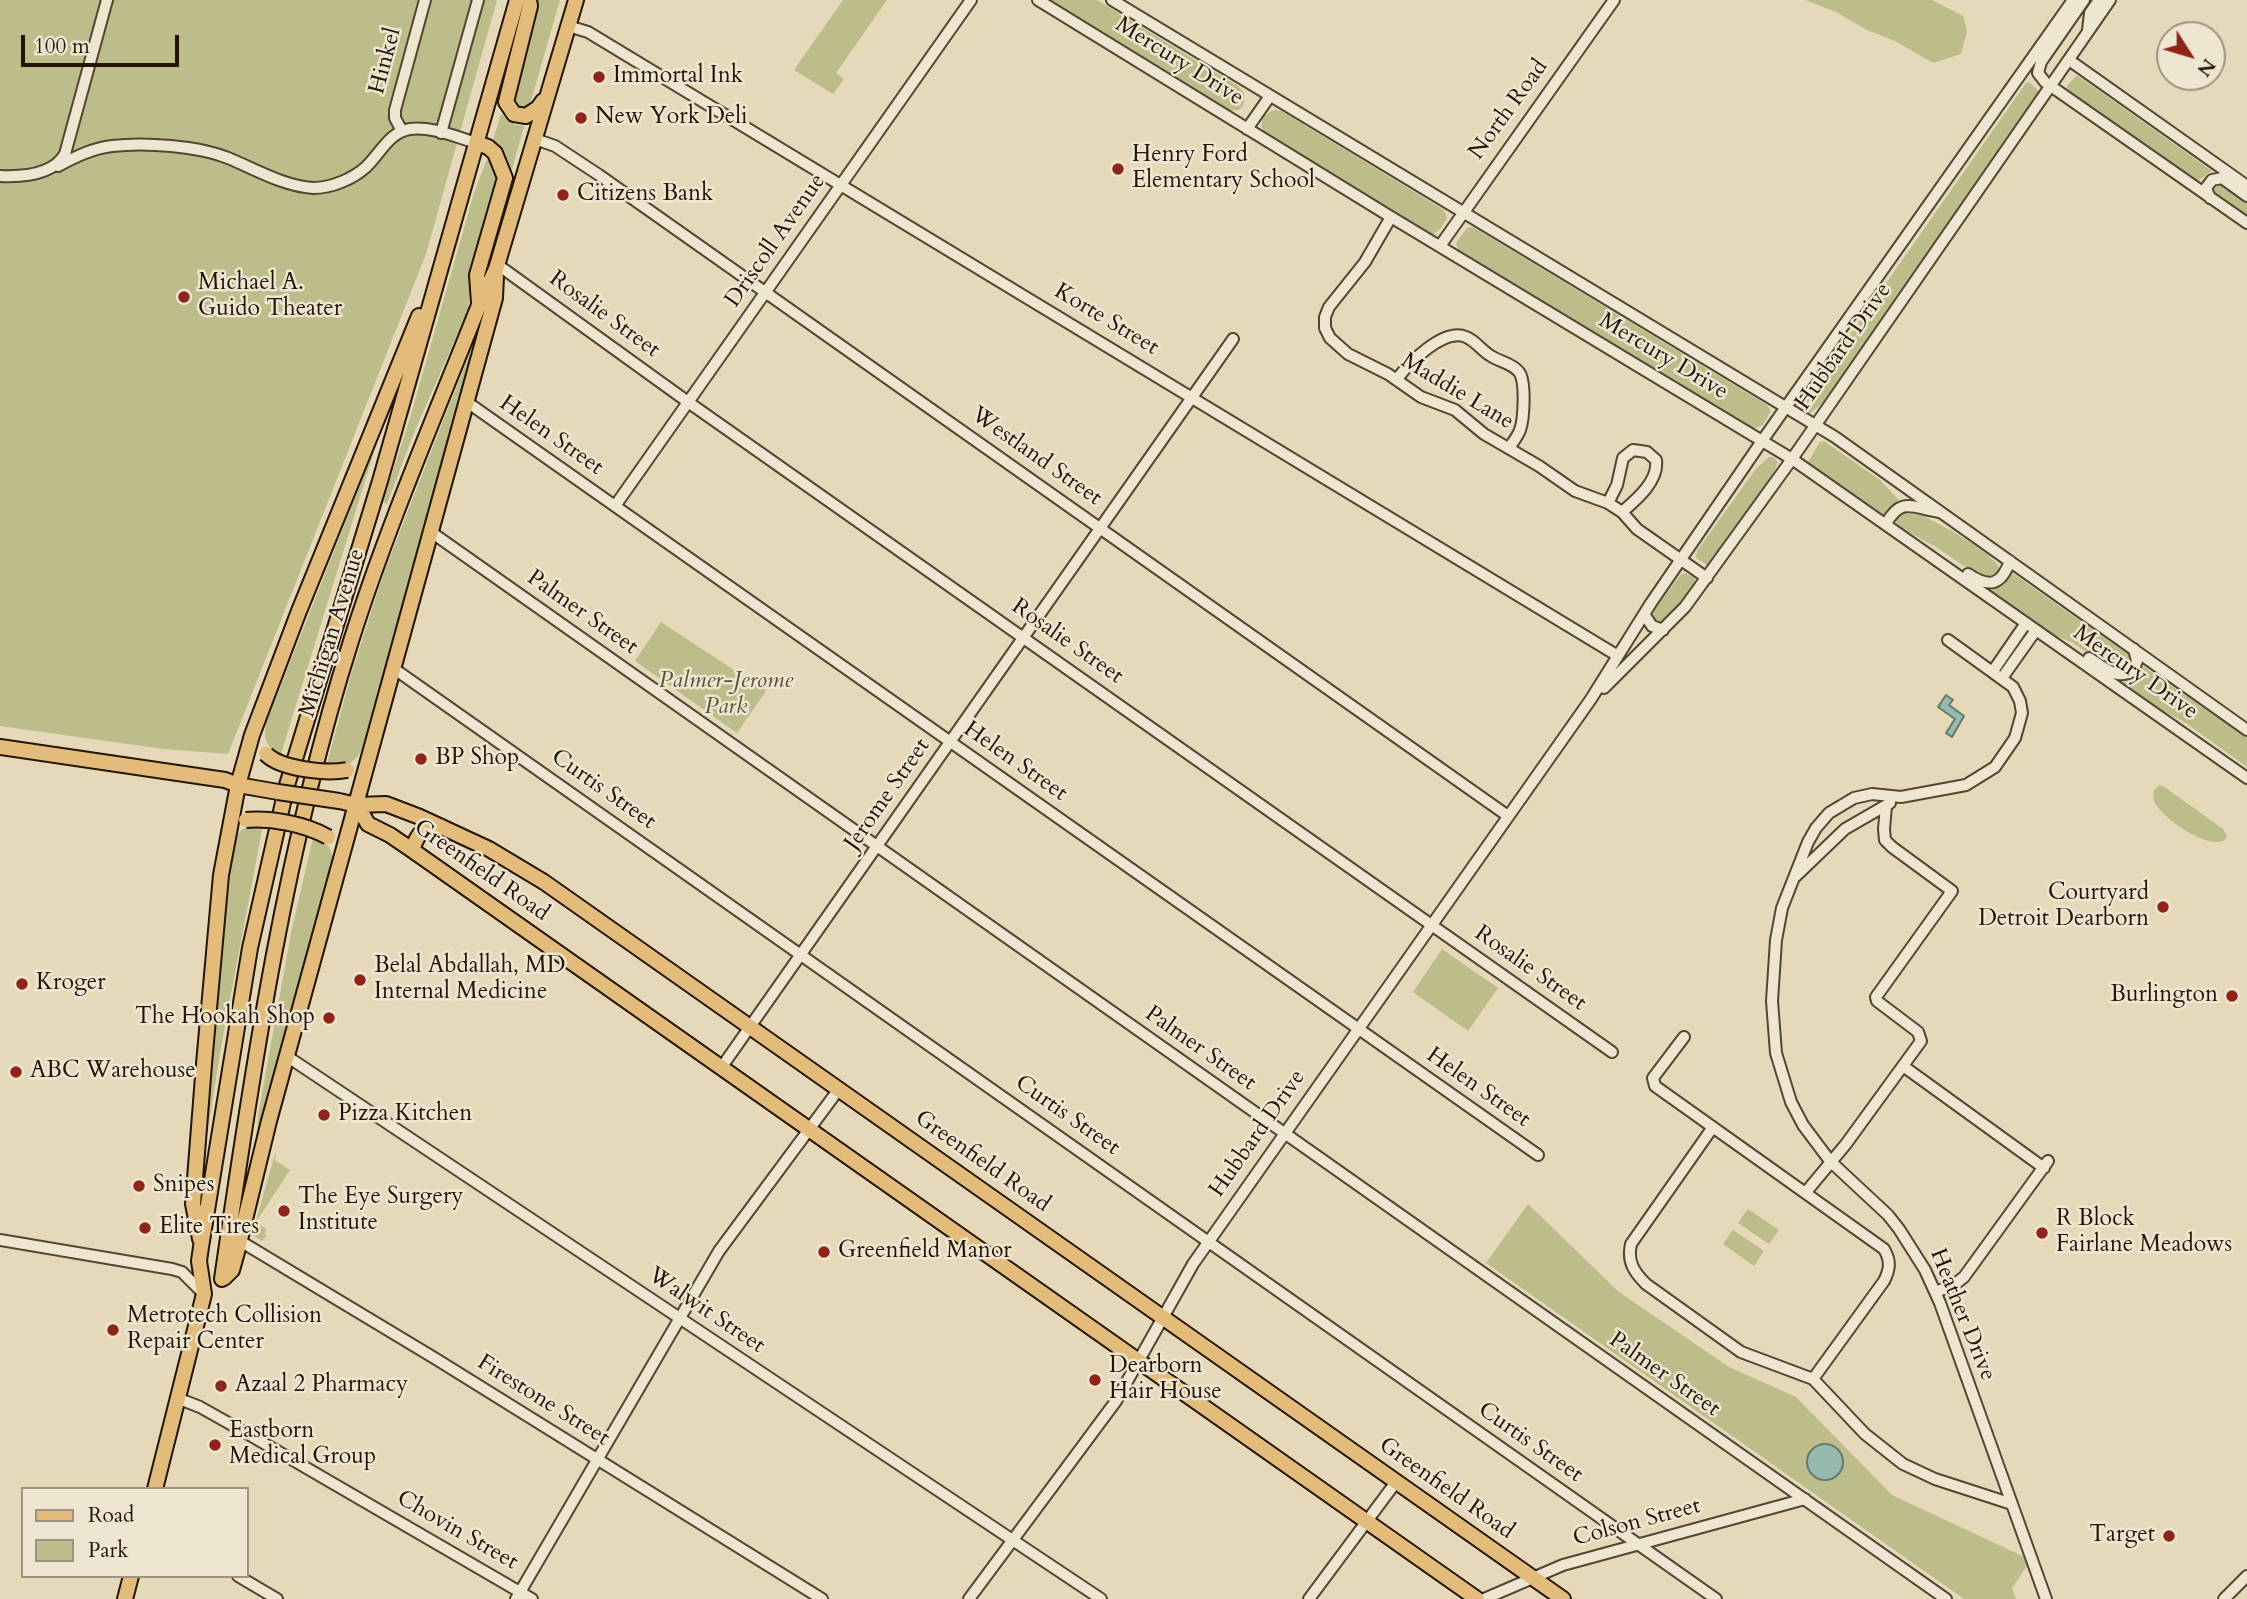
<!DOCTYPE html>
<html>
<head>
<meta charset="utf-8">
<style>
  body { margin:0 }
  #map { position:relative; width:2247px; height:1599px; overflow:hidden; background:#e6d9b9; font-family:Cardo,serif }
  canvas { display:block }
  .legend { position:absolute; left:21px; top:1487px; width:228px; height:91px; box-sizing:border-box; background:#efe6d2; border:2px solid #9e9280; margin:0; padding:9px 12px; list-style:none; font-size:21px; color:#241406 }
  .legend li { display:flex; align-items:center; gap:14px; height:35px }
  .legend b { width:35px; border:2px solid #9e9280 }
  .north { position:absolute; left:2156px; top:21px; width:70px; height:70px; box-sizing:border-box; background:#efe6d2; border:2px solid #9e9280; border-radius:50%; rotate:127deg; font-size:19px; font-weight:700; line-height:28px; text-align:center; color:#241406 }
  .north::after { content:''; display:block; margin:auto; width:24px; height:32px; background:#8f2418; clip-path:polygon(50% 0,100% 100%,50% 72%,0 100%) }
  .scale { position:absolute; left:21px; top:35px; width:158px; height:32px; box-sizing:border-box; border:4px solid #241406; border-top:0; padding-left:9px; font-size:21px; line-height:24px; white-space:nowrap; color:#241406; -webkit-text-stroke:5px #efe6d2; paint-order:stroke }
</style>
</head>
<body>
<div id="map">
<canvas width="2247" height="1599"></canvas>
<ul class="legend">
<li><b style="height:9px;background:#e3bc7c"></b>Road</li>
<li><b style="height:19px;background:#bcbd8a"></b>Park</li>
</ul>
<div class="north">N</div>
<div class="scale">100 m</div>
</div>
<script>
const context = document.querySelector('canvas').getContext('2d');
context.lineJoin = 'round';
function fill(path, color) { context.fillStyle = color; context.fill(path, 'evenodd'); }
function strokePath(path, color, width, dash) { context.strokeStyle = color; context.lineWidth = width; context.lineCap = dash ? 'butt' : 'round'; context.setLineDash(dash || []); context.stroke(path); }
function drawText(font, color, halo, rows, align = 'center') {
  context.font = font + ' Cardo,serif'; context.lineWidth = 5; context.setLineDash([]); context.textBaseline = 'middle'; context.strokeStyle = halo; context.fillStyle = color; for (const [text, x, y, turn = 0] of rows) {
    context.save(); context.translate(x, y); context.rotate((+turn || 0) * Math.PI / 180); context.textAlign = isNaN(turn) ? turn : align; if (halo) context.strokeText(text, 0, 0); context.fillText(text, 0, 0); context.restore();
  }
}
fill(new Path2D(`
  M0 0H497L426 254 228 754 163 749 0 726Z
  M537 0H560L530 104C527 109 522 110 516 108L511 97Z
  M843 0H887L836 73 844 79 833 94 794 70Z
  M1044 0H1097L1238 86 1244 93V104L1239 110 1225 111Z
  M1805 0H1932L1963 16 1967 31 1961 54 1933 63 1895 41 1867 30 1836 12Z
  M2076 76H2078L2212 171 2196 182 2068 92 2067 86Z
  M2029 82 2040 92 1824 402 1808 415 1802 412 1810 392 2026 83Z
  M1275 110 1281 111 1444 210 1447 218 1440 229 1432 235 1429 234 1267 136C1257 125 1262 114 1275 110Z
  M501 114 515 125 524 126 511 173 505 158 493 140Z
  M488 156 495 166 499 184 471 280 468 310 413 435 387 504 383 502 410 418 474 193Z
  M2219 184 2247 201V217L2216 195 2213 191Z
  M1473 227 1767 405 1771 411 1763 425 1753 429 1458 251 1456 243 1467 228Z
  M471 350 475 351 362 749C353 766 344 766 326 767L352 671 384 572Z
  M1824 441 1880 480 1899 500 1901 502 1886 517 1808 462 1820 442Z
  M376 445 280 757C267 746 263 740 266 723Z
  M1769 457H1773L1778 462 1771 479 1713 561 1707 565 1696 558 1697 551 1755 470Z
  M1911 511C1929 517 2000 555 2001 572L1993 580 1980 577 1936 547 1897 526 1896 520 1899 515Z
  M1685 573 1695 578V585L1668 622 1660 624 1653 617 1654 611 1680 575Z
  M2012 573 2129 655 2132 660 2129 669H2110L2073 643 2044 630 1992 593 1991 590 2004 584Z
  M661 622 766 691 737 733 635 661Z
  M2143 666 2247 738V767L2183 721 2150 705 2123 686 2124 682 2136 676Z
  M2159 785 2163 786 2223 829 2227 836 2225 840C2208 850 2167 821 2157 806 2153 801 2153 796 2154 790Z
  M263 825 221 1047 207 1136H206L228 886 234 841 241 830 249 826Z
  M314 834C328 843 335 851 333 869L256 1142 258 1115 292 928Z
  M1442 949 1498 988 1468 1031 1413 992Z
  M276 1150 275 1160 290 1170 256 1222 266 1229 265 1235 267 1236 262 1241 252 1235Z
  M1528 1204 1619 1292 1729 1367 1796 1397 1892 1495 2031 1560 2012 1588 2016 1599H1964L1486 1263Z
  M1748 1209 1779 1230 1769 1244 1738 1223Z
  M1733 1230 1764 1251 1754 1266 1723 1244Z`), '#bcbd8a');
const water = new Path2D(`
  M1946 695 1953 700 1949 705 1964 716 1952 737 1946 733 1955 719 1938 707Z
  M1807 1462a18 18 0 1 1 36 0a18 18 0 1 1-36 0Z`);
fill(water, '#96baae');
strokePath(water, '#68786b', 2);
const minor = new Path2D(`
  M1038 0 1391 217 1792 459 2247 778
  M1112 0 1835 437 2247 730
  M2084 0 2041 62 2038 73 2045 82 2247 223
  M568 26 588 32 1618 656
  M2088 30 2090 13 2099 0
  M2069 60 2247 186
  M1247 129 1270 96
  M402 131 395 118V110L425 0
  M441 133 478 0
  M535 139 555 146 599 175 1508 816
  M58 166C75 157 93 148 112 146 145 142 198 146 228 158 255 169 283 186 313 188 331 188 353 179 366 167 380 154 389 132 410 129 431 126 456 137 477 143
  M0 176C23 177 53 175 65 154L107 0
  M2210 198 2206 188 2212 180 2222 178 2247 196
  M1391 217 1365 262 1329 307 1325 317V328L1330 338 1348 354 1388 374 1421 397 1455 410 1484 434 1539 466 1575 491 1608 503 1622 512 1637 529 1707 578
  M1440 246 1614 0
  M498 265 688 402 1612 1052
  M1397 379C1409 363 1444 327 1466 337 1476 341 1482 351 1491 356 1500 362 1512 363 1519 372 1526 381 1524 419 1520 430 1518 436 1513 442 1509 448
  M467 402 1538 1155
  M1608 503 1617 485 1623 458 1633 450 1647 452 1656 460C1659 481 1636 500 1622 512
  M615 506 971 0
  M1886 524C1901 496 1913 508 1939 512
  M431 532 1946 1599
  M1968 574C1989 588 2001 586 2010 561
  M1644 614 1652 626 1663 630
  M1948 640 2013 687 2020 701 2022 713 2015 738 1995 767 1966 785 1901 797 1872 794 1854 798 1829 813 1816 828 1808 842 1782 908 1776 940 1772 1001 1776 1053 1791 1102 1803 1125 1830 1161 1888 1215 1899 1229 1925 1270 1940 1303 2046 1599
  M2089 658C2105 668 2115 680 2133 671L2137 661 2134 649
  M393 668 1716 1599
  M1993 671 2026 623
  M2002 678 2036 630
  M1604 688 1685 607 1792 459 2110 0
  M1796 876 1845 829 1890 803
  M1684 1037 1653 1078 1655 1086 1884 1249C1891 1261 1890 1269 1884 1281L1813 1379
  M288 1057 1101 1599
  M1903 1066 2044 1168
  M721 1068 1233 339
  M1713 1127 1631 1244C1627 1262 1634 1272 1646 1284L1741 1352 1813 1379 1865 1434 1903 1464 1935 1479 2012 1504
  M1806 1192 1846 1144 1921 1041 1918 1032 1877 1001 1876 997 1952 891 1892 847 1885 840 1884 829 1886 806
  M0 1240 172 1269 182 1272 204 1294
  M240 1241 436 1359 822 1599
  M1935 1292 1954 1285 1964 1277 2048 1161
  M177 1398 200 1407 248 1434 532 1599
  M238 1576 277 1599
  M516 1599 719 1251 839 1089
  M969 1599 1116 1401 1193 1264 1591 699 1651 603 1762 441 2073 0
  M1309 1599 1396 1482
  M1484 1599 1563 1565 1805 1499
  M2224 1599 2247 1576`);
const major = new Path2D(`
  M529 0 530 6 506 102 514 114 526 116 538 108 543 101
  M477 143 488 147 495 153 505 178 477 275 479 303
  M0 747 225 780 238 785 278 792
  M339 801 357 805 386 804 420 817 489 849 544 882 1563 1599
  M357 805 368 824 390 835 412 850 1477 1599
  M412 850C418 833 422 828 440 826
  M200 1239 193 1204 204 1064 221 875 238 785 252 735 299 611 419 316
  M224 1278 232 1270 237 1252 269 1121 495 298 496 276
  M222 1279C253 1065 285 849 351 641 387 527 435 416 479 305L496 269 576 0
  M155 1489 204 1294 199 1261 201 1247 250 948 287 785 380 481 517 0
  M125 1599 131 1576`);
strokePath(minor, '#544533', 14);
strokePath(major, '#241406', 18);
strokePath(minor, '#efe6d2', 10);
strokePath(major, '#e3bc7c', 14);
const majorBridge = new Path2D(`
  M266 754C280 769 327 774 347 770
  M278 792 339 801
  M246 820C272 818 305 824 328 837`);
strokePath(majorBridge, '#241406', 18, []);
strokePath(majorBridge, '#e3bc7c', 14);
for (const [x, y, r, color] of [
  [599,77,7,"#8f2418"],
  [581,118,7,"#8f2418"],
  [1118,169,7,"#8f2418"],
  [563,195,7,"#8f2418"],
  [184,297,7,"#8f2418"],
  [421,759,7,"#8f2418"],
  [2163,907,7,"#8f2418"],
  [360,980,7,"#8f2418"],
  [22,984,7,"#8f2418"],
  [2232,996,7,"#8f2418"],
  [329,1018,7,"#8f2418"],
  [16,1072,7,"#8f2418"],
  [324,1115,7,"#8f2418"],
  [139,1186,7,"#8f2418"],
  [284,1211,7,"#8f2418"],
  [145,1228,7,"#8f2418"],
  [2042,1233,7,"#8f2418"],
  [824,1252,7,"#8f2418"],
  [113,1330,7,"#8f2418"],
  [1095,1380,7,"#8f2418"],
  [221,1386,7,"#8f2418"],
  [215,1445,7,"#8f2418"],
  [2169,1536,7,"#8f2418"]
]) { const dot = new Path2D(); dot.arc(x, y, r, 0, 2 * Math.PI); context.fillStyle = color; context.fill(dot); strokePath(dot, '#efe6d2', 2.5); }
drawText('23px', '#241406', '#efe6d2', [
  ["Hinkel",386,61,-75],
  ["Mercury Drive",1179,62,32],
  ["North Road",1509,110,-54],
  ["Driscoll Avenue",776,241,-55],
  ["Rosalie Street",604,315,36],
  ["Korte Street",1106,320,31],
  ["Hubbard Drive",1844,347,-55],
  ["Mercury Drive",1663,357,31],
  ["Maddie Lane",1457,392,31],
  ["Helen Street",551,436,35],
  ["Westland Street",1036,457,35],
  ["Palmer Street",582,613,35],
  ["Michigan Avenue",333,633,-73],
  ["Rosalie Street",1067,642,35],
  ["Mercury Drive",2135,673,35],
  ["Helen Street",1015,762,35],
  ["Curtis Street",603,790,35],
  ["Jerome Street",888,795,-55],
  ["Greenfield Road",481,871,35],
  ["Rosalie Street",1530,969,35],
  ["Palmer Street",1200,1049,35],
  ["Helen Street",1478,1088,35],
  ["Curtis Street",1067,1116,35],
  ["Hubbard Drive",1258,1134,-55],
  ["Greenfield Road",982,1162,35],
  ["Walwit Street",706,1311,34],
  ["Heather Drive",1962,1315,68],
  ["Palmer Street",1664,1375,35],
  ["Firestone Street",543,1401,32],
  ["Curtis Street",1530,1443,35],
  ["Greenfield Road",1446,1489,35],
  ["Colson Street",1637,1523,-15],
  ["Chovin Street",457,1531,30]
]);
drawText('23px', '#241406', '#efe6d2', [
  ["Immortal Ink",613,77],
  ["New York Deli",595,118],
  ["Henry Ford",1132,156],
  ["Elementary School",1132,182],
  ["Citizens Bank",577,195],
  ["Michael A.",198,284],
  ["Guido Theater",198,310],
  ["BP Shop",435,759],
  ["Courtyard",2149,894,"right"],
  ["Detroit Dearborn",2149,920,"right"],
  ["Belal Abdallah, MD",374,967],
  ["Internal Medicine",374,993],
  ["Kroger",36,984],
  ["Burlington",2218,996,"right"],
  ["The Hookah Shop",315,1018,"right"],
  ["ABC Warehouse",30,1072],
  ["Pizza Kitchen",338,1115],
  ["Snipes",153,1186],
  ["The Eye Surgery",298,1198],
  ["Institute",298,1224],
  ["R Block",2056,1220],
  ["Fairlane Meadows",2056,1246],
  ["Elite Tires",159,1228],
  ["Greenfield Manor",838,1252],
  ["Metrotech Collision",127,1317],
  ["Repair Center",127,1343],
  ["Dearborn",1109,1367],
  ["Hair House",1109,1393],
  ["Azaal 2 Pharmacy",235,1386],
  ["Eastborn",229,1432],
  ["Medical Group",229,1458],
  ["Target",2155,1536,"right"]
], 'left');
drawText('italic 23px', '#594f34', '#efe6d2', [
  ["Palmer-Jerome",726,682],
  ["Park",726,708]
]);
</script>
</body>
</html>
